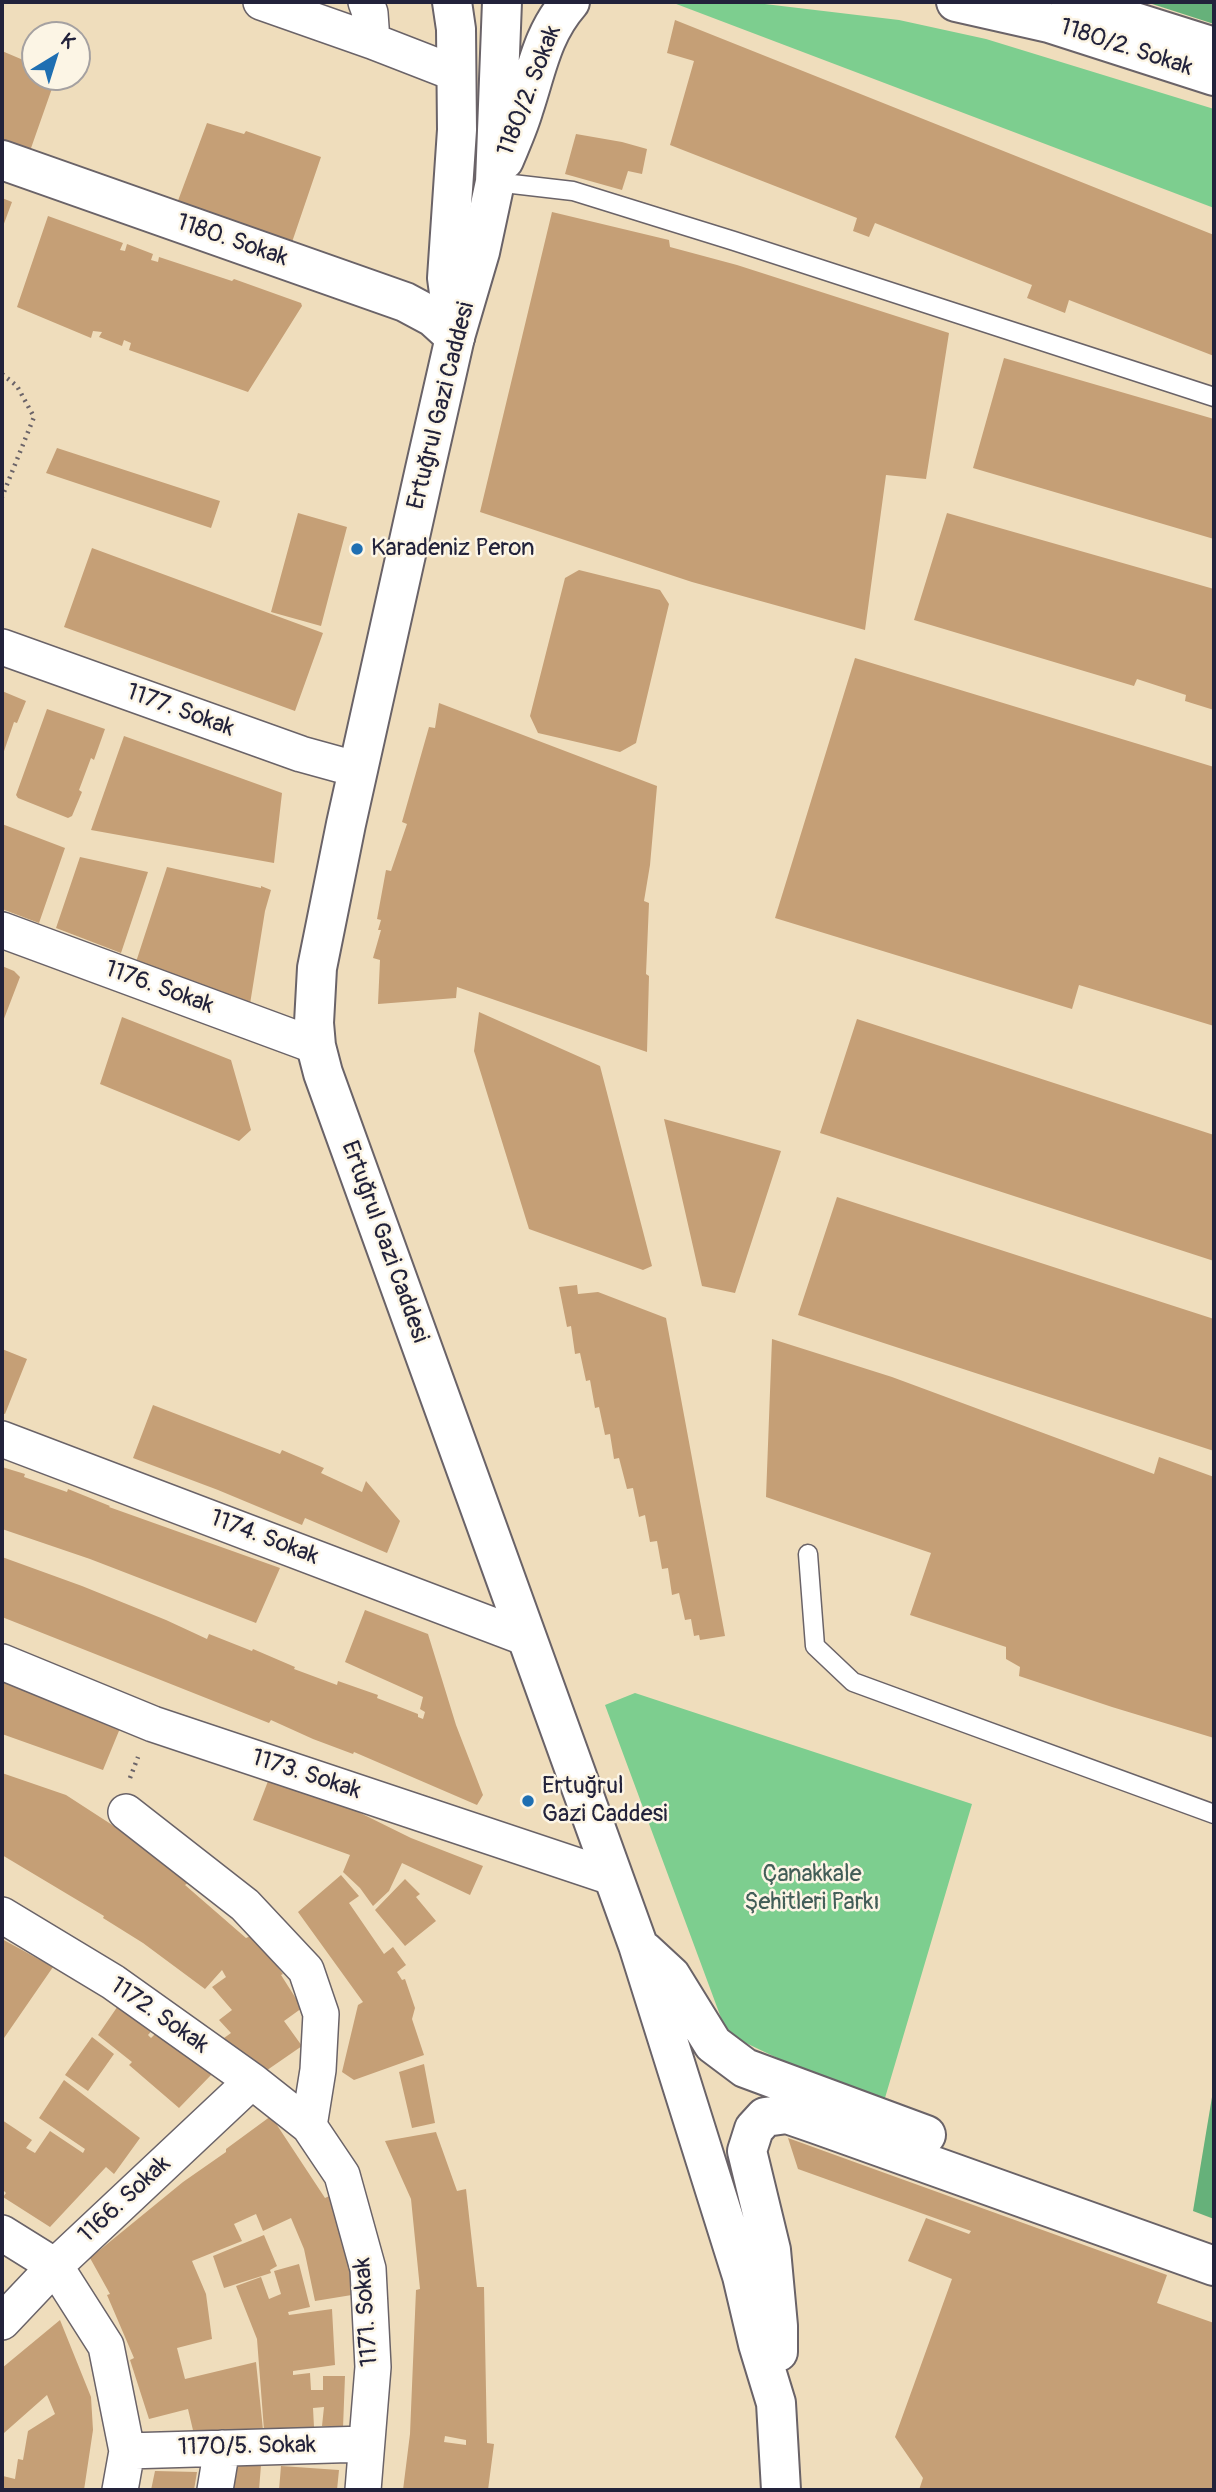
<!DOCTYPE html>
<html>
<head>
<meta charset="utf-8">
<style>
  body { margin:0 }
  #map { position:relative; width:1216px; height:2492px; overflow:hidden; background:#efddbc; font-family:Pangolin,sans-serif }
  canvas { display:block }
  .frame { position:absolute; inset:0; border:4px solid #22223b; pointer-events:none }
  .north { position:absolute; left:21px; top:21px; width:70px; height:70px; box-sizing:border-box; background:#fcf5e5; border:2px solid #a5a1a1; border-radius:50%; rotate:38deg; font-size:19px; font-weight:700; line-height:28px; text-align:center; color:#22223b }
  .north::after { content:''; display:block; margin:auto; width:24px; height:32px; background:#1f6fb2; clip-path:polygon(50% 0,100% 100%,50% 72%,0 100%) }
</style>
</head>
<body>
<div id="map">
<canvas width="1216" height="2492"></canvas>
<div class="frame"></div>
<div class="north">K</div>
</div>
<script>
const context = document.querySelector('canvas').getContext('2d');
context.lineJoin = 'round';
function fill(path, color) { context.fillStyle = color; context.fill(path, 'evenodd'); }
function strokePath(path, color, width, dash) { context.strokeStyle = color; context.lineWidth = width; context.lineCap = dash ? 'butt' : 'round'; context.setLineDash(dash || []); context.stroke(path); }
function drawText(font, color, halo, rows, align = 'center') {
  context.font = font + ' Pangolin,sans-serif'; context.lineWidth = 5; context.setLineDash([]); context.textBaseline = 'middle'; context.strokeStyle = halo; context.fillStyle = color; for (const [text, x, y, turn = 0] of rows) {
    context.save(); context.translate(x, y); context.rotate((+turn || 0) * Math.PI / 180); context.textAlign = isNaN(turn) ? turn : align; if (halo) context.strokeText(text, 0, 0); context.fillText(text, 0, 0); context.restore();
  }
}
fill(new Path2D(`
  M671 2H748L899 20 986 39 1214 109V208Z
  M635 1693 972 1804 882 2108 727 2034 605 1705Z`), '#7dce8f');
fill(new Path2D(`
  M1146 2H1214V24Z
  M1214 2085V2219L1193 2211Z`), '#66b17a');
fill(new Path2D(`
  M675 20 1214 235V356L1069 300 1065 313 1027 298 1032 285 875 223 869 237 853 231 857 218 670 145 694 61 667 53Z
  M2 51 35 65V77H56L30 151 2 142Z
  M207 123 244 134 246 131 321 157 290 248 176 206Z
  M576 134 622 142 647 149 642 174 628 171 622 190 565 174Z
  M2 198 12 202 2 229Z
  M552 212 669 240 670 247 737 265 949 333 926 479 886 475 865 630 692 582 480 512Z
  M48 216 123 243 120 250 125 251 127 244 153 254 151 260 158 262 159 257 232 281 234 279 301 303 302 306 248 392 129 350 131 343 124 340 122 346 99 337 102 332 93 331 91 338 17 307Z
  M1004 358 1214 419V539L973 468Z
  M57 448 220 501 211 528 46 473Z
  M298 513 347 527 321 626 271 612Z
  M947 513 1214 589V710L1185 701 1186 695 1137 679 1134 686 914 620Z
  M92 548 323 633 295 711 64 627Z
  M579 570 660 590 669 604 636 743 620 752 538 733 530 716 565 578Z
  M855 658 1214 767V1026L1079 985 1072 1009 775 918Z
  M2 691 26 701 17 723 14 722 2 757Z
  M439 703 657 786 650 865 644 901 649 903 646 974 649 976 647 1052 457 987 456 998 378 1004 380 960 373 958 381 930H378L381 920 377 919 386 870 391 871 407 824 402 822 429 727 435 728Z
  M47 709 105 729 94 760 91 758 79 790 82 792 72 816 68 818 18 798 16 795Z
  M124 736 282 793 274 863 91 830Z
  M2 824 65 848 39 923 2 909Z
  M80 857 148 872 121 953 56 928Z
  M167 867 261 888V886L271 890 265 911 250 1004 136 962Z
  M2 966 14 971 20 977 2 1024Z
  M479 1012 600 1066 652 1266 643 1270 529 1229 474 1051Z
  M122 1017 231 1060 251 1130 239 1141 100 1084Z
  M857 1019 1214 1135V1261L820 1133Z
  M664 1119 781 1151 735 1293 702 1286Z
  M837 1197 1214 1319V1451L798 1315Z
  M577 1285 578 1294 598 1292 666 1318 725 1636 700 1640 699 1635 694 1636 691 1619 685 1620 679 1593 672 1595 668 1568 662 1569 657 1541 650 1542 645 1515 639 1517 633 1488 627 1489 619 1458 614 1459 610 1434 605 1435 599 1407 595 1408 590 1380 586 1381 580 1353 575 1354 571 1326 567 1327 559 1287Z
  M772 1339 892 1377 1154 1474 1159 1457 1214 1477V1738L1112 1707 1019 1676 1020 1667 1006 1659V1647L910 1615 931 1553 766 1497Z
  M2 1349 27 1359 5 1414 2 1413Z
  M153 1405 280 1454 282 1450 324 1468 321 1473 362 1492 366 1481 400 1521 387 1553 305 1518 302 1525 218 1490 133 1458Z
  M2 1467 25 1474 24 1477 67 1492 68 1489 110 1506 109 1507 280 1568 256 1623 90 1559 2 1529Z
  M2 1557 82 1586 166 1620 207 1639 209 1634 252 1651 253 1649 295 1667 294 1669 337 1685 338 1681 378 1695 377 1698 418 1714V1717L423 1719 425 1712 420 1709 423 1697 345 1662 365 1610 428 1634 456 1725 483 1795 477 1805 354 1752 353 1754 313 1739 271 1720 269 1723 2 1617Z
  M2 1670 123 1721 103 1770 2 1734Z
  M2 1773 66 1795 194 1878 185 1885 246 1938 253 1935 283 1974 281 1975 302 2008 284 2021 302 2046 260 2075 224 2038 231 2033 219 2020 232 2010 212 1987 226 1977 222 1970 205 1989 143 1943 103 1918 104 1916 2 1855Z
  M270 1776 340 1803 411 1838 483 1866 470 1895 402 1863 389 1891 373 1906 360 1888 343 1872 350 1855 253 1820Z
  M341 1875 359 1896 349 1903 384 1954 393 1947 406 1965 397 1972 402 1980 405 1979 415 2008 412 2019 424 2055 354 2080 342 2072 358 2005 363 2002 298 1912Z
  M405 1879 420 1894 416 1897 436 1921 405 1946 375 1910Z
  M2 1939 53 1967 2 2041Z
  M122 2000 155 2027 148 2035 151 2038 157 2032 212 2074 179 2108 129 2065 132 2062 98 2035Z
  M92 2037 114 2054 88 2091 65 2075Z
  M424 2064 435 2123 412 2128 399 2072Z
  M64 2080 140 2138 114 2174 106 2167 50 2227 3 2197 6 2193 2 2189V2120L32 2140 26 2148 35 2153 50 2131 83 2153 85 2149 39 2118Z
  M271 2116 325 2198 338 2192 364 2293 315 2301 304 2249 291 2218 263 2231 256 2214 234 2224 242 2241 192 2261 206 2294 212 2339 177 2348 185 2379 256 2362 263 2430 196 2443 188 2409 149 2419 130 2360 134 2358 107 2295 110 2294 90 2258 183 2182 226 2152V2149Z
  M436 2132 457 2191 466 2189 477 2287H484L487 2443 494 2444 488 2490H403L410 2434 416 2290 420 2289 411 2199 385 2141ZM445 2436 466 2440V2445L444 2442Z
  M788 2138 1167 2275 1157 2303 1214 2323V2490H919L923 2478 895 2437 952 2279 908 2261 926 2218 969 2234 971 2231 798 2169Z
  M264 2235 277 2266 270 2270 271 2273 224 2288 213 2256Z
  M299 2264 310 2307 288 2312 289 2315 332 2309 335 2365 293 2371V2375L310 2373 311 2390H323V2376H345L343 2428 322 2426 324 2407 313 2408 314 2427 264 2430 257 2339 236 2286 261 2277 269 2299 281 2294 274 2271Z
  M60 2320 91 2397 93 2430 84 2490H2L3 2476 15 2479 18 2459 23 2460 28 2431 55 2414 47 2395 4 2433 2 2429V2368Z
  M224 2465H261L259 2490H222Z
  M281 2466 339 2470 337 2490H279Z
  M155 2471 197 2472 194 2490H151Z`), '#c59f76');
const service = new Path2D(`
  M495 182 573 191 734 241 1214 397
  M808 1554 815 1646 853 1682 1214 1814`);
const minor = new Path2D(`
  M261 2 372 41 457 74
  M366 2 370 13 372 41
  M2 647 301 754 359 770
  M2 930 316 1046
  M2 1439 526 1638
  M2 1662 153 1724 614 1878
  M126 1812 245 1905 306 1970 321 2014 318 2070 309 2126
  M2 1915 113 1982 252 2081 309 2126 342 2175 368 2269 373 2367 363 2490
  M2 2233 55 2266 106 2346 127 2451 120 2490
  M2 2322 55 2266 252 2081
  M127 2451 366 2444
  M215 2490 222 2448`);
const tertiary = new Path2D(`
  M2 160 405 302 433 317 455 337`);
const primary = new Path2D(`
  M502 2 495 182 480 252 455 337 425 469 346 824 317 968 314 1023 316 1046 323 1073 638 1945 742 2276 758 2344 776 2403 781 2490
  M956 2 1049 23 1214 76
  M1071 2 1214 47
  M504 160C511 143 519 126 524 108 537 69 542 34 570 2
  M644 1951 671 1976 713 2044 745 2068 926 2135
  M778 2352V2326L771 2250 747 2151 754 2129 765 2117 787 2114 816 2124 1214 2266`);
const motorway = new Path2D(`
  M452 2 456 29 457 130 447 278 455 337`);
strokePath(service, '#6a6368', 21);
strokePath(minor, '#6a6368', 38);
strokePath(tertiary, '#6a6368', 42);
strokePath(primary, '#6a6368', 42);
strokePath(motorway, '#6a6368', 42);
strokePath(new Path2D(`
  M2 374 17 386 34 417 2 497
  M130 1778 138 1757`), '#6a6368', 4.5, [2, 5]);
strokePath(service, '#fff', 18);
strokePath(minor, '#fff', 35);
strokePath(tertiary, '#fff', 38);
strokePath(primary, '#fff', 38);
strokePath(motorway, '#fff', 38);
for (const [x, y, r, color] of [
  [357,549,7,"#1f6fb2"],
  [528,1801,7,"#1f6fb2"]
]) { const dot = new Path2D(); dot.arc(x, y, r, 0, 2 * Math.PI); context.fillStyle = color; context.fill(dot); strokePath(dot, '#fcf5e5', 2.5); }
drawText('24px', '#22223b', '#fcf5e5', [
  ["1180/2. Sokak",1126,48,18],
  ["1180/2. Sokak",530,91,-69],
  ["1180. Sokak",232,241,19],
  ["Ertuğrul Gazi Caddesi",442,406,-76],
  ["1177. Sokak",180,711,20],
  ["1176. Sokak",159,988,20],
  ["Ertuğrul Gazi Caddesi",384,1242,70],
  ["1174. Sokak",264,1538,21],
  ["1173. Sokak",306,1775,18],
  ["1172. Sokak",159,2016,35],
  ["1166. Sokak",125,2200,-43],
  ["1171. Sokak",367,2312,-94],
  ["1170/5. Sokak",247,2447,-1]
]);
drawText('24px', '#22223b', '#fcf5e5', [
  ["Karadeniz Peron",371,549],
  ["Ertuğrul",542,1787],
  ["Gazi Caddesi",542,1815]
], 'left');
drawText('24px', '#425e58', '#fcf5e5', [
  ["Çanakkale",812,1875],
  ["Şehitleri Parkı",812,1903]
]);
</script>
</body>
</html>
